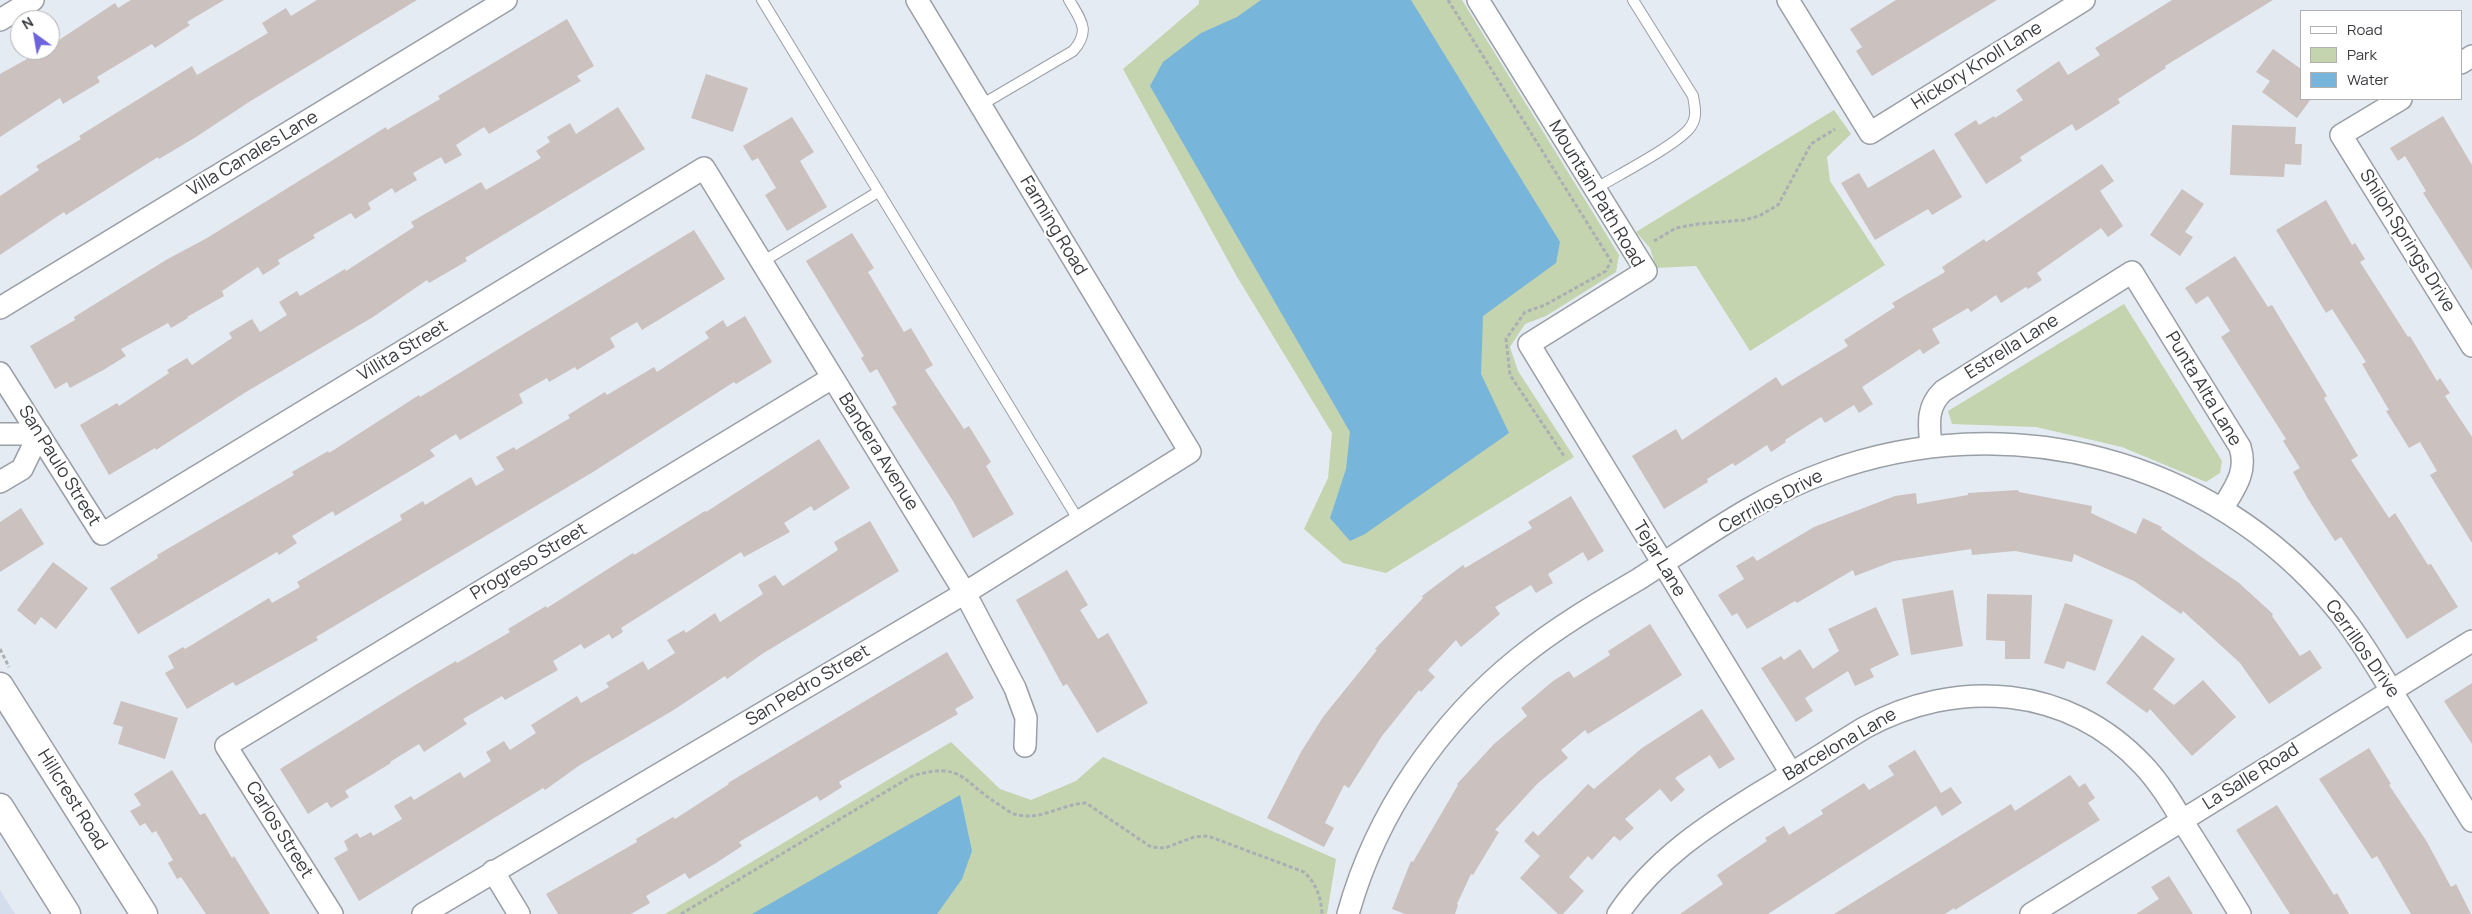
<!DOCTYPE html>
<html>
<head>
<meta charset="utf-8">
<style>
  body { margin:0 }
  #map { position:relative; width:2472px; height:914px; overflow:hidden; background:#e5ebf2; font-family:Manrope,sans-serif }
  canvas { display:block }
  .legend { position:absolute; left:2300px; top:10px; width:162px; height:90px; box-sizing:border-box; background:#fff; border:1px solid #b0b1b2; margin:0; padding:6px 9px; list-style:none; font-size:15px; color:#393b3e }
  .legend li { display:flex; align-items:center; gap:10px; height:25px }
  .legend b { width:25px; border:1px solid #b0b1b2 }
  .north { position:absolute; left:10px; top:10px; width:50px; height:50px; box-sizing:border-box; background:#fff; border:1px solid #b0b1b2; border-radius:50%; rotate:328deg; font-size:14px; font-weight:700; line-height:20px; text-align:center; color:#393b3e }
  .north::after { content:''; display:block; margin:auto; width:18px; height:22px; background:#6d63dd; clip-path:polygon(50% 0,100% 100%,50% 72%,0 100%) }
</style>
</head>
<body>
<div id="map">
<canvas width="2472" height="914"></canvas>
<ul class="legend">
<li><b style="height:6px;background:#fff"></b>Road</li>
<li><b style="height:14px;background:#c3d4af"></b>Park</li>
<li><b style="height:14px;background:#78b5db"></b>Water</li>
</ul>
<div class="north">N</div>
</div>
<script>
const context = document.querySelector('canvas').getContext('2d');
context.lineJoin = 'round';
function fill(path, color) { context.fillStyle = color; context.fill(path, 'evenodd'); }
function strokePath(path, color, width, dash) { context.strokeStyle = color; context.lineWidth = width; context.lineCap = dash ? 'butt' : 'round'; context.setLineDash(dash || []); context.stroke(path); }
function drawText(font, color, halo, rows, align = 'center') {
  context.font = font + ' Manrope,sans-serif'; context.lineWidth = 4.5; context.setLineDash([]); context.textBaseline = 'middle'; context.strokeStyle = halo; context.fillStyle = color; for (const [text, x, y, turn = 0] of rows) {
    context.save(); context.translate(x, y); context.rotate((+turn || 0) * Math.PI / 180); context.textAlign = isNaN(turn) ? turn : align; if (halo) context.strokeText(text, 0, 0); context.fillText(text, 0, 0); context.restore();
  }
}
fill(new Path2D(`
  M0 890 15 914H0Z`), '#d4ddeb');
fill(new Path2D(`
  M1199 0H1462L1619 255 1616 272 1546 316 1525 324 1510 347 1518 371 1574 457 1386 573 1343 563 1304 529 1328 478 1332 433 1236 275 1123 69 1199 4Z
  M1834 110 1851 134 1827 157 1830 181 1885 265 1750 351 1696 266 1656 268 1650 248 1636 232Z
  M2124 304 2222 461 2220 473 2206 482 2122 447 2036 427 1952 424 1948 411Z
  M951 742 1000 789 1031 800 1076 781 1103 757 1336 859 1327 914H665Z`), '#c3d4af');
fill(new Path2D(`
  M1261 0H1411L1560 242 1556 263 1483 316 1481 374 1509 433 1365 534 1350 541 1330 518 1346 469 1350 432 1150 86 1163 62 1201 33 1237 17Z
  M960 795 972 851 962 879 937 914H752Z`), '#78b5db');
fill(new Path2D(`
  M131 0H224L187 22 190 25 155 48 152 44 97 77 100 82 63 104 60 98 0 137V74L43 50H50V46L115 3 118 8Z
  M317 0H417L249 102 196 137 159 159 158 157 66 215 64 212 0 255V196L39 170 36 166 81 139 79 136 192 66 197 75 268 33 262 23 286 8 291 16Z
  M1896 0H1997L1872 76 1856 51 1862 47 1850 29Z
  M2172 0H2273L2165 66 2166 68 2118 99 2120 103 2076 131 2072 124 2020 157 2022 161 1986 184 1954 134 1976 120 1979 125 1994 116 1995 118 2023 100 2016 90 2059 61 2068 75 2100 55 2095 48Z
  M567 19 594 66 577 76 581 81 489 134 484 127 456 145 462 155 445 164 441 157 413 173 417 180 395 193 392 188 368 203 371 209 355 219 351 213 313 235 315 238 278 260 280 264 263 275 258 267 222 291 224 296 187 317 188 318 171 328 168 323 121 349 126 356 105 369 70 388 67 382 55 389 30 346 75 320 74 317 166 260 207 238 386 127 387 130 440 99 438 96Z
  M2273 49 2301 69V99H2311L2297 118 2262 92 2270 81 2256 72Z
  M706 74 748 88 733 132 691 118Z
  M618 107 645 149 465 258 467 261 429 283 427 280 373 317 246 392 156 450 155 448 109 475 80 425 117 403 119 406 169 373 167 370 187 358 192 365 232 338 229 333 252 319 260 332 287 315 279 302 297 291 300 296 345 269 346 271 414 227 411 222 481 182 486 190 541 158 536 151 550 142 547 137 570 123 576 134Z
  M2443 116 2472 165V270L2423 193 2426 191 2405 156 2398 161 2390 148Z
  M792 117 814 152 800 161 827 207 787 231 765 195 776 188 758 158 752 161 743 146Z
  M2232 125 2296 127 2295 144H2302L2301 165 2285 164 2284 177 2230 175Z
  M1934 149 1962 197 1932 215 1928 209 1875 240 1841 183 1859 173 1868 188Z
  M2102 164 2114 181 2100 191 2123 226 2108 237 2101 228 2037 273 2042 280 2028 289 2026 287 2001 303 1996 295 1971 312 1968 308 1932 329 1940 343 1923 354 1920 349 1862 387 1873 404 1859 413 1854 405 1825 423 1821 417 1785 440 1786 442 1771 452 1767 445 1735 466 1733 463 1707 479 1708 482 1664 509 1632 456 1676 429 1682 440 1776 377 1782 386 1848 346 1844 340 1895 307 1892 303 1945 272 1942 267 1984 239 1986 242Z
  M2182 189 2204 204 2185 232 2193 237 2180 256 2150 235Z
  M2326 200 2352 245 2355 243 2365 259 2360 262 2408 337 2410 336 2437 381 2440 378 2450 393 2445 396 2472 437V543L2430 475 2437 471 2420 442 2409 448 2386 411 2389 410 2362 364 2366 362 2332 309 2326 313 2276 230Z
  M694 230 725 279 642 330 637 322 610 338 615 347 577 370 575 367 549 382 547 378 519 394 523 403 460 440 456 434 430 450 435 456 335 516 333 511 292 536 297 543 279 555 277 552 138 634 110 588 158 558 157 555 294 475 292 472 328 451 329 453 419 395 420 397Z
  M852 233 874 268 868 272 904 332 911 328 933 365 925 370 964 429 969 426 991 462 986 466 1014 514 973 538 953 501 892 407 897 404 877 369 870 373 861 358 864 356 806 261Z
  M2235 256 2268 307 2272 305 2327 396 2324 398 2358 456 2351 460 2389 518 2395 513 2428 565 2431 564 2458 607 2407 639 2341 537 2335 541 2308 499 2293 472 2300 468 2283 441 2286 439 2221 337 2230 331 2208 296 2196 304 2185 288Z
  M745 316 772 362 736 384 734 382 593 472 316 637 318 640 236 686 233 682 187 709 165 673 174 668 168 656 183 647 185 649 269 598 272 603 300 587 297 582 402 520 400 515 423 501 425 505 471 477 476 486 504 470 496 457 514 447 516 450 570 418 568 415 605 392 607 395 654 367 657 372 709 338 705 332 723 320 727 327Z
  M819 439 850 488 814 511 811 506 784 523 790 532 744 557 741 552 621 628 623 632 612 639 609 634 584 649 581 644 553 661 558 670 505 700 502 696 463 719 467 724 424 752 419 744 390 762 391 763 345 791 349 797 331 808 327 802 308 814 280 769 417 684 456 661 457 663 510 632 508 629 546 606 547 608 633 553 634 555 705 511 706 512Z
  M2018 490 2019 492 2092 506 2091 513 2136 534 2143 518 2162 527 2161 529 2239 583 2273 614 2272 616 2300 656 2310 650 2322 668 2269 704 2240 663 2183 611 2181 614 2134 581 2074 554 2072 562 2015 551 1972 555 1971 549 1894 561 1855 576 1853 570 1797 603 1795 601 1747 629 1737 613 1732 616 1718 595 1744 579 1736 566 1753 556 1757 561 1814 527 1895 496 1916 493 1917 504 1968 495V493Z
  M1571 496 1604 551 1588 561 1583 552 1548 574 1553 583 1536 593 1531 585 1495 607 1500 614 1461 647 1456 640 1428 670 1435 677 1421 692 1419 690 1382 736 1349 788 1344 785 1325 823 1334 828 1324 847 1267 818 1301 752 1323 717 1377 650 1375 649 1423 598 1422 596 1463 565 1465 568 1532 528 1528 522Z
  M21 508 44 544 0 572V522Z
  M870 521 899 571 762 654 727 679 725 676 672 711 580 765 545 790 543 788 359 901 334 858 348 850 344 841 357 833 360 838 371 832 373 836 402 819 394 806 411 796 414 800 460 772 464 778 491 761 486 752 504 741 510 750 536 733 531 725 577 696 581 703 609 687 606 683 643 661 648 670 675 653 667 640 684 630 686 633 715 613 720 622 763 594 758 585 775 575 783 586 838 550 834 542Z
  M53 562 88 588 56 629 41 617 35 625 17 610Z
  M1067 570 1088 605 1080 610 1098 639 1108 633 1148 703 1097 733 1067 684 1063 686 1016 600Z
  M1953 590 1963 646 1911 655 1902 599Z
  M1987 594 2032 595 2030 659H2005V641L1986 640Z
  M2065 603 2113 620 2095 671 2067 661 2064 669 2044 663Z
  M1876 607 1899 655 1870 669 1874 677 1855 686 1848 671 1805 698 1813 711 1796 722 1761 668 1781 656 1784 660 1800 649 1813 669 1839 651 1828 629Z
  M1650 624 1682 675 1588 734 1585 730 1561 750 1568 758 1537 784 1495 830 1499 832 1473 875 1471 874 1457 904 1458 905 1455 914H1405L1392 909 1411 861 1413 862 1458 785 1457 784 1494 744 1527 716 1521 708 1553 681 1569 671 1574 678 1610 655 1608 651Z
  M2142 635 2175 659 2153 689 2174 705 2203 680 2236 717 2192 756 2150 709 2147 713 2106 683Z
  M947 652 974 698 955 709 958 714 839 782 842 787 820 801 817 796 739 842 742 846 716 863 689 879 685 873 646 896 650 903 631 914H558L546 894 637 842 636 839 673 817 675 819 729 784 728 783Z
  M2472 683V744L2444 701Z
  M121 701 178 718 165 759 118 744 123 727 113 724Z
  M1702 709 1735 759 1719 769 1710 755 1675 778 1685 790 1671 802 1660 789 1625 819 1634 828 1620 841 1614 836 1592 860 1588 856 1569 877 1584 891 1563 914H1558L1520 878 1540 856 1524 841 1533 831 1538 836 1588 784 1594 789 1642 748Z
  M2369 748 2391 784 2389 785 2427 842 2451 887 2456 884 2471 914H2411L2377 856 2372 859 2319 779Z
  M1915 750 1941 793 1951 787 1962 803 1942 816 1936 806 1768 914H1680L1723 884 1717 875 1767 841 1765 838 1784 826 1789 835 1823 814 1821 810 1864 783 1869 790 1894 775 1888 766Z
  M172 770 200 815 205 813 232 858 234 856 270 914H206L181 877 177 879 168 863 173 860 156 831 152 833 145 823 140 826 130 811 141 805 134 794Z
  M2070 775 2079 787 2085 783 2095 798 2088 803 2100 820 1955 910 1954 908 1945 914H1834L2011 804 2015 811Z
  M2277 805 2334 895 2337 893 2349 914H2290L2236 830Z
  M2169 876 2193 914H2136L2159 899 2151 887Z`), '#cbc1be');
const service = new Path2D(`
  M762 0 1079 521
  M981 105 1073 51C1091 31 1081 20 1069 0
  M1595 189C1618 175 1673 147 1689 129 1698 118 1695 108 1693 96L1633 0
  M762 262 878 192`);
const minor = new Path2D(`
  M1478 0 1646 271 1529 344 1791 773
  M1788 0 1870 133 2084 0
  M0 20 33 0
  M2461 63 2472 56
  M2401 99 2341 135 2472 346
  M0 308 506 0
  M0 373 102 534 704 168 965 593 1015 688 1026 718 1025 746
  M0 434H39
  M1931 446C1929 425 1926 407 1943 391L2132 272 2240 447C2248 472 2234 489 2222 509
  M0 482 22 469 39 434
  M493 871 519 914
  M332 914 226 746 832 378
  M423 914 965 593 1190 452 917 0
  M1348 914C1376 813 1439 722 1520 657 1557 627 1598 603 1639 579 1699 541 1759 496 1827 472 2007 406 2212 458 2335 607 2359 636 2378 669 2397 700 2422 741 2447 781 2472 821
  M1618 914C1655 859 1706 826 1761 792 1796 771 1830 749 1864 728 1957 677 2068 685 2143 765 2161 784 2174 807 2188 830 2206 858 2223 886 2240 914
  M2031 914 2472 641`);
const tertiary = new Path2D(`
  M0 686 144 914
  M0 807 67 914`);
strokePath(service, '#9a9fa6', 12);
strokePath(minor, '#9a9fa6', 24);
strokePath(tertiary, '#9a9fa6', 29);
strokePath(new Path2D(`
  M1448 0 1611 261 1606 271 1545 305 1525 312 1506 339 1510 375 1564 456
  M1654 241 1676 228 1698 224 1744 220 1759 216 1778 205 1811 144 1835 129
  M0 649 9 667
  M681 914 912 776C963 761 961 781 998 804 1003 807 1009 812 1014 814 1040 822 1061 804 1086 803L1151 847 1165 848 1194 837 1208 836 1304 872C1316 883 1321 897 1322 914`), '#aaafb4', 3, [4, 2.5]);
strokePath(service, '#fff', 10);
strokePath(minor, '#fff', 21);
strokePath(tertiary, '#fff', 26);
drawText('18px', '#393b3e', '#fff', [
  ["Hickory Knoll Lane",1977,66,-32],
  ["Villa Canales Lane",253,154,-31],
  ["Mountain Path Road",1596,194,59],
  ["Farming Road",1053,226,59],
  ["Shiloh Springs Drive",2407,241,58],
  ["Estrella Lane",2012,347,-32],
  ["Villita Street",403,351,-31],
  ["Punta Alta Lane",2203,389,59],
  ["Bandera Avenue",878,452,58],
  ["San Paulo Street",59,466,58],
  ["Cerrillos Drive",1771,502,-28],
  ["Tejar Lane",1659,559,59],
  ["Progreso Street",529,562,-31],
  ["Cerrillos Drive",2362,649,55],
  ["San Pedro Street",808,686,-31],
  ["Barcelona Lane",1840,745,-30],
  ["La Salle Road",2251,777,-32],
  ["Hillcrest Road",72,800,58],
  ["Carlos Street",279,830,58]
]);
</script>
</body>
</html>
